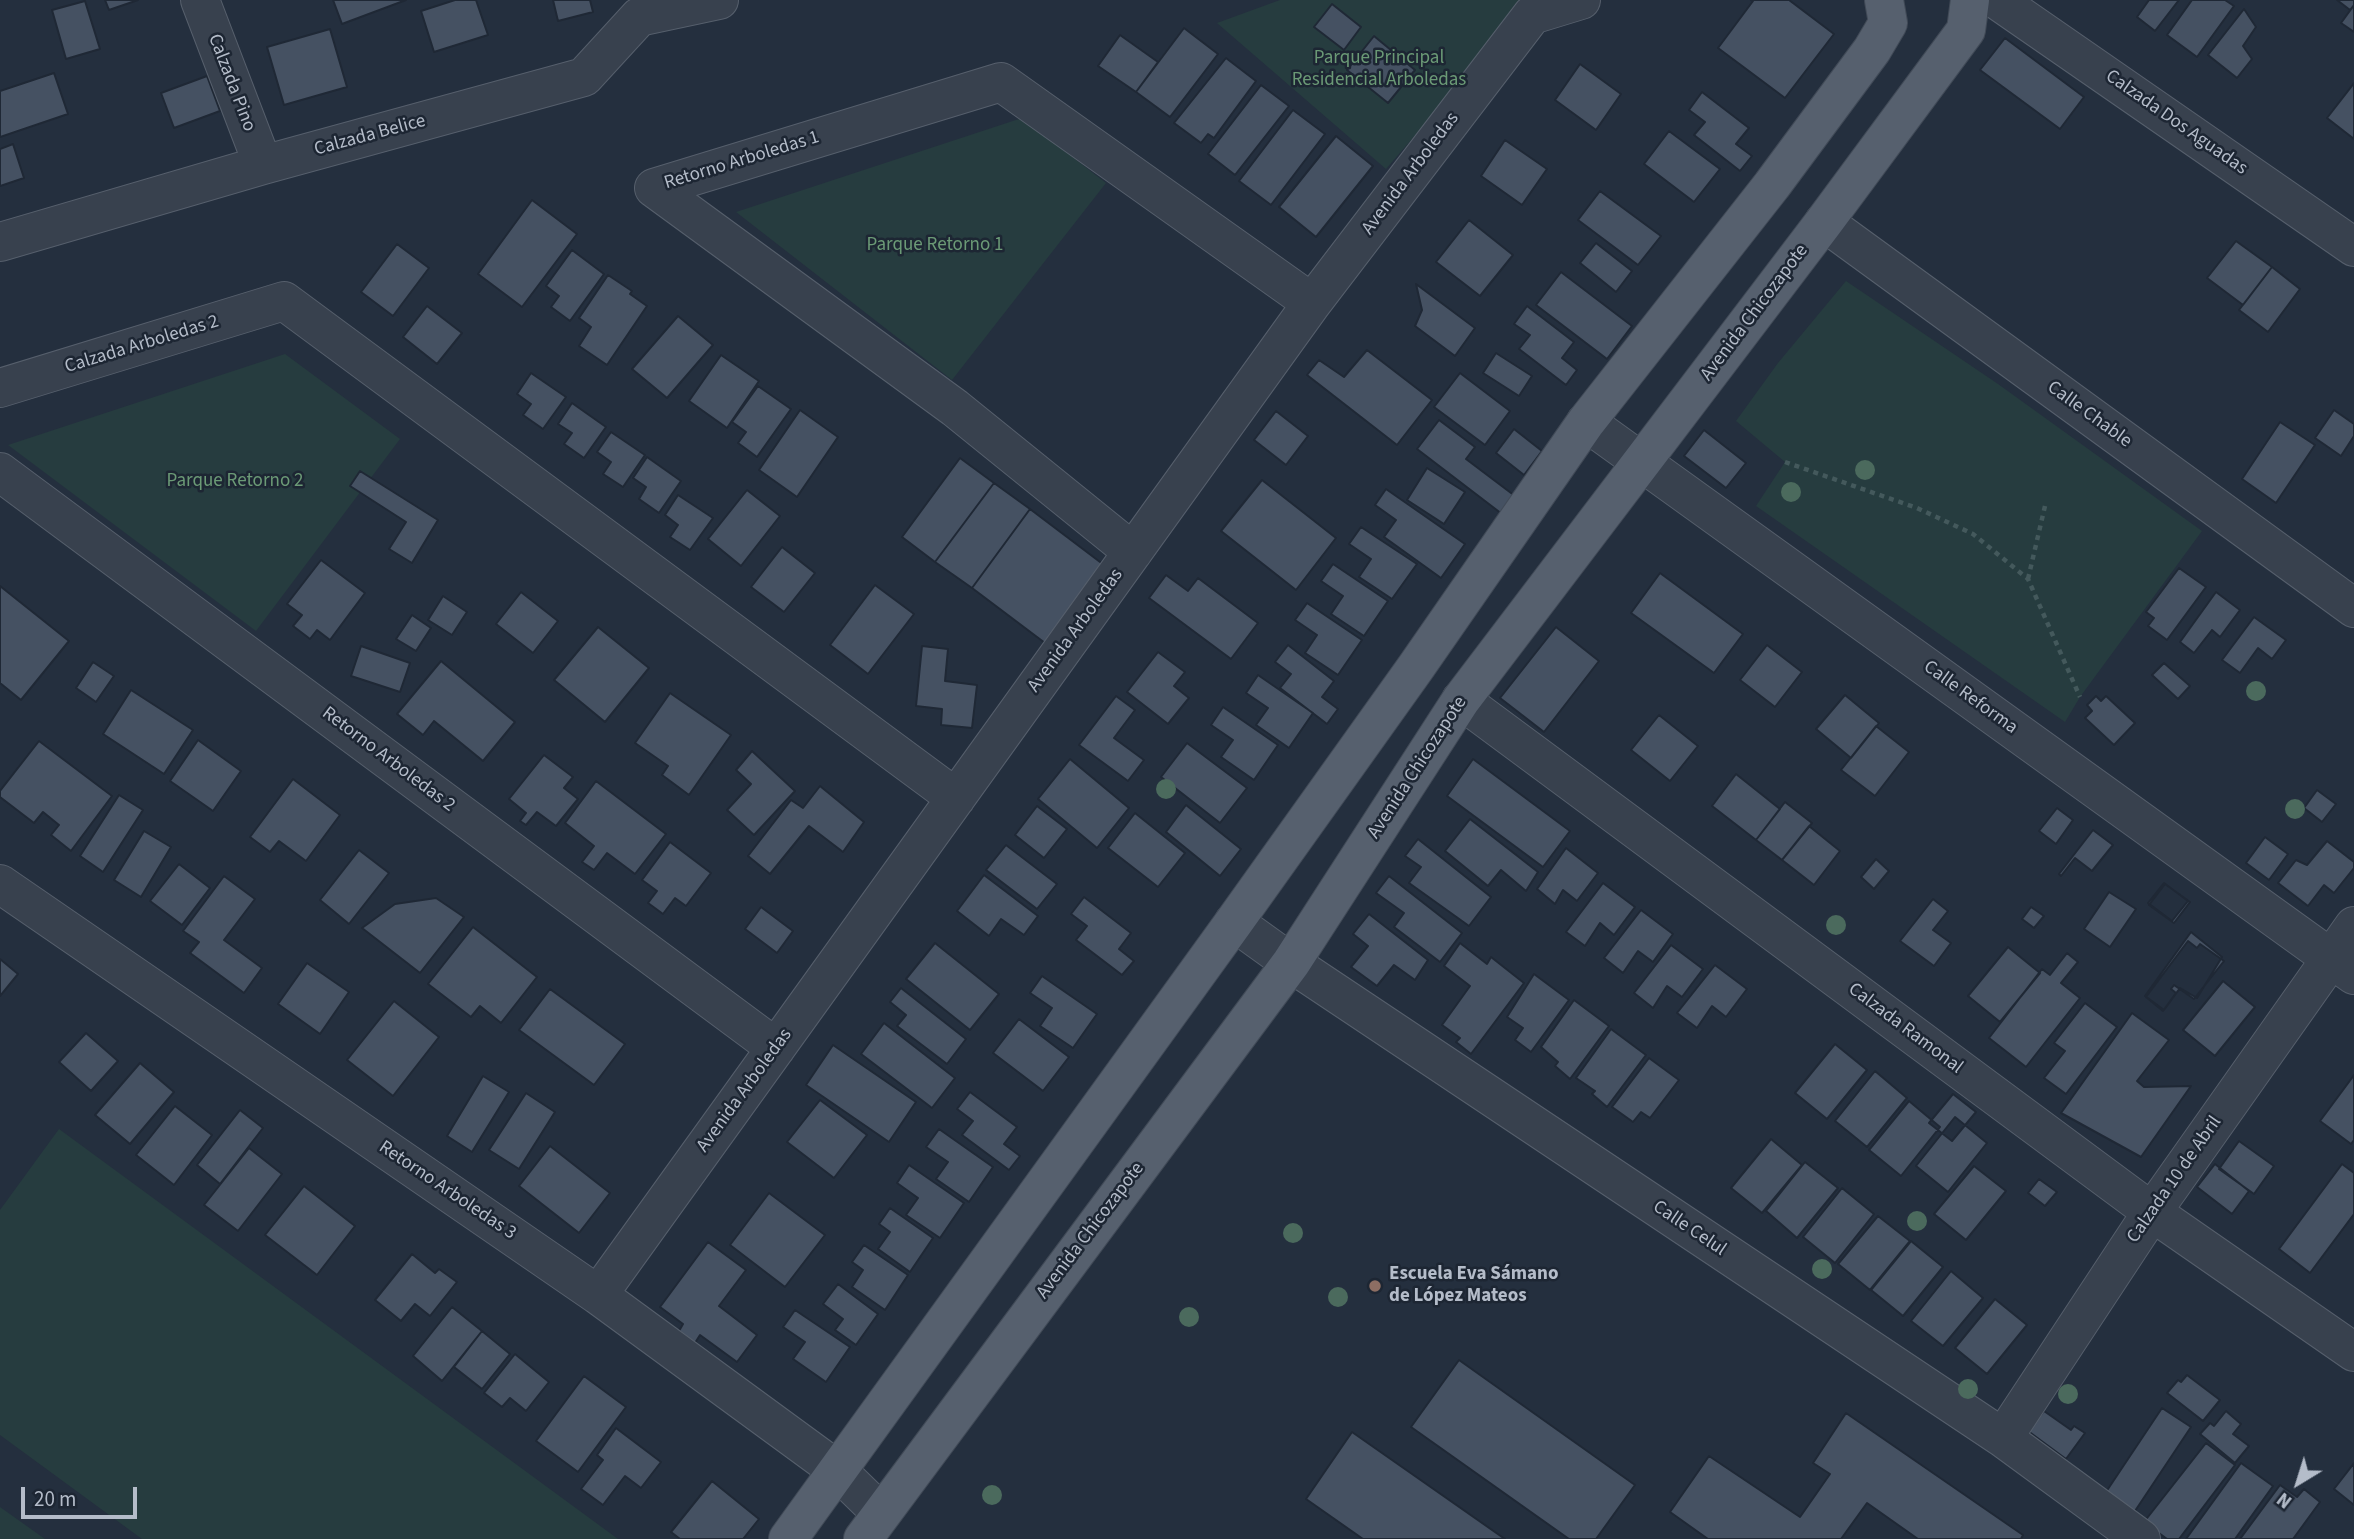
<!DOCTYPE html>
<html>
<head>
<meta charset="utf-8">
<style>
  body { margin:0 }
  #map { position:relative; width:2354px; height:1539px; overflow:hidden; background:#242f3e; font-family:"Source Sans 3",sans-serif }
  canvas { display:block }
  .north { position:absolute; left:2263px; top:1448px; width:70px; height:70px; -webkit-text-stroke:5px #1d2633; paint-order:stroke; rotate:218deg; font-size:19px; font-weight:700; line-height:28px; text-align:center; color:#b4bcc9 }
  .north::after { content:''; display:block; margin:auto; width:24px; height:32px; background:#b4bcc9; clip-path:polygon(50% 0,100% 100%,50% 72%,0 100%) }
  .scale { position:absolute; left:21px; top:1487px; width:116px; height:32px; box-sizing:border-box; border:4px solid #b4bcc9; border-top:0; padding-left:9px; font-size:21px; line-height:24px; white-space:nowrap; color:#b4bcc9; -webkit-text-stroke:5px #1d2633; paint-order:stroke }
</style>
</head>
<body>
<div id="map">
<canvas width="2354" height="1539"></canvas>
<div class="north">N</div>
<div class="scale">20 m</div>
</div>
<script>
const context = document.querySelector('canvas').getContext('2d');
context.lineJoin = 'round';
function fill(path, color) { context.fillStyle = color; context.fill(path, 'evenodd'); }
function strokePath(path, color, width, dash) { context.strokeStyle = color; context.lineWidth = width; context.lineCap = dash ? 'butt' : 'round'; context.setLineDash(dash || []); context.stroke(path); }
function drawText(font, color, halo, rows, align = 'center') {
  context.font = font + ' "Source Sans 3",sans-serif'; context.lineWidth = 5; context.setLineDash([]); context.textBaseline = 'middle'; context.strokeStyle = halo; context.fillStyle = color; for (const [text, x, y, turn = 0] of rows) {
    context.save(); context.translate(x, y); context.rotate((+turn || 0) * Math.PI / 180); context.textAlign = isNaN(turn) ? turn : align; if (halo) context.strokeText(text, 0, 0); context.fillText(text, 0, 0); context.restore();
  }
}
fill(new Path2D(`
  M1280 0H1532L1386 169 1217 23Z
  M1022 118 1106 183 952 380 736 212Z
  M1846 281 1998 384 2202 531 2080 697 2065 722 1756 506 1785 462 1736 421 1778 363Z
  M285 354 400 439 256 631 8 445Z
  M59 1129 618 1539H142L0 1435V1210Z
  M0 1507 45 1539H0Z`), '#263c3f');
const building = new Path2D(`
  M105 0H138L109 10Z
  M333 0H406L342 24Z
  M455 0H476L488 35 434 52 421 11Z
  M553 0H590L593 12 558 21Z
  M1751 0H1789L1834 34 1785 98 1718 48 1753 1Z
  M2149 0H2179L2155 31 2137 17Z
  M2192 0H2225L2234 6 2197 57 2167 35Z
  M2337 0H2354V5L2350 10Z
  M85 1 100 49 66 59 52 10Z
  M1332 4 1361 27 1344 50 1314 27Z
  M2354 5V32L2341 23Z
  M2244 9 2256 27 2243 46 2252 59 2237 78 2208 55Z
  M1184 28 1218 54 1170 117 1136 92Z
  M330 29 347 87 284 105 267 47Z
  M1120 35 1158 62 1136 92 1098 66Z
  M1374 36 1415 70 1388 103 1347 70Z
  M2005 38 2084 97 2060 129 1980 70Z
  M1226 58 1256 81 1214 138 1208 134 1201 143 1174 123Z
  M1580 64 1621 94 1596 130 1555 100Z
  M54 73 68 114 0 137V91Z
  M207 76 220 111 174 128 161 93Z
  M2354 83V139L2327 118Z
  M1261 85 1289 106 1235 175 1208 154Z
  M1702 92 1749 128 1736 144 1752 156 1740 171 1694 135 1705 122 1689 110Z
  M1293 110 1325 134 1271 205 1239 181Z
  M1669 131 1720 169 1694 202 1644 164Z
  M1336 136 1373 166 1316 237 1279 207Z
  M1505 140 1547 169 1522 205 1481 176Z
  M13 144 24 178 0 186V149Z
  M1600 191 1661 236 1638 265 1578 220Z
  M532 200 577 234 522 307 478 274Z
  M1469 220 1513 255 1480 296 1436 262Z
  M2236 241 2272 267 2243 305 2207 278Z
  M1596 243 1632 271 1616 292 1580 263Z
  M397 244 429 268 393 316 361 292Z
  M572 250 604 274 570 321 551 307 559 296 546 286Z
  M2272 267 2300 289 2268 332 2239 310Z
  M1561 272 1632 326 1607 359 1536 305Z
  M608 275 632 291 630 294 647 306 607 365 579 346 591 327 579 318Z
  M1416 284 1475 328 1455 356 1415 326 1422 310Z
  M427 306 462 333 437 364 403 337Z
  M1527 306 1574 342 1562 358 1577 370 1566 385 1519 349 1530 335 1514 324Z
  M678 316 713 345 667 398 632 369Z
  M1367 350 1432 400 1397 445 1307 375 1319 360 1344 377Z
  M1496 353 1532 376 1519 396 1483 373Z
  M721 355 759 381 727 428 689 401Z
  M531 373 566 397 543 429 523 415 531 404 517 394Z
  M1460 373 1510 411 1485 445 1434 407Z
  M758 386 791 409 757 457 738 443 746 432 732 422Z
  M572 403 606 427 584 458 564 444 572 433 558 424Z
  M800 410 838 437 797 497 759 470Z
  M2334 410 2354 424V436L2341 456 2315 438Z
  M1276 411 1308 436 1286 465 1254 440Z
  M1439 420 1475 447 1466 459 1515 496 1502 514 1417 449Z
  M2280 422 2315 445 2276 503 2242 479Z
  M1514 429 1542 451 1524 475 1496 453Z
  M1704 430 1746 463 1726 488 1684 456Z
  M611 432 645 455 623 487 603 474 611 462 597 452Z
  M647 457 681 481 659 513 639 499 646 487 633 478Z
  M960 458 994 483 935 562 902 537Z
  M1427 468 1465 492 1444 524 1407 500Z
  M360 471 438 520 412 563 389 549 406 522 350 486Z
  M1262 480 1336 538 1296 590 1221 531Z
  M994 483 1030 509 972 588 935 562Z
  M1386 489 1465 544 1441 578 1384 537 1396 520 1375 505Z
  M747 490 780 516 741 566 708 539Z
  M678 495 713 518 690 550 670 537 678 525 665 515Z
  M1030 509 1104 565 1045 643 972 588Z
  M1361 527 1417 564 1392 599 1359 577 1371 559 1349 544Z
  M782 547 815 573 784 612 751 587Z
  M321 560 365 593 330 640 317 630 310 639 293 626 302 615 287 604Z
  M1333 564 1388 601 1364 636 1331 614 1343 596 1321 581Z
  M2179 568 2206 587 2167 640 2148 626 2154 618 2146 612Z
  M1660 573 1743 634 1714 673 1631 613Z
  M1166 575 1188 591 1198 578 1258 623 1231 659 1149 598Z
  M875 585 914 614 868 674 830 645Z
  M0 586 69 641 21 700 0 683Z
  M521 592 558 621 533 653 496 624Z
  M2216 592 2240 610 2220 637 2212 630 2194 653 2180 642Z
  M443 596 467 612 452 635 428 620Z
  M1307 603 1362 640 1338 675 1305 653 1317 635 1295 620Z
  M412 615 431 628 416 651 396 639Z
  M2254 617 2286 640 2272 659 2258 648 2240 673 2222 660Z
  M598 627 649 668 605 722 554 680Z
  M1556 627 1599 661 1544 732 1500 698Z
  M1288 645 1334 681 1322 697 1338 709 1327 724 1280 688 1291 674 1275 662Z
  M1767 645 1802 672 1775 707 1740 680Z
  M361 646 410 663 400 692 351 676Z
  M922 646 948 649 945 681 977 685 972 728 941 725 942 709 916 706Z
  M1158 652 1185 672 1174 686 1189 698 1168 724 1127 692Z
  M441 661 515 722 483 761 434 721 423 735 397 714Z
  M93 662 114 676 96 702 76 688Z
  M2164 663 2190 686 2178 699 2152 675Z
  M1258 675 1313 713 1289 748 1256 725 1268 708 1246 693Z
  M131 690 193 730 164 774 103 734Z
  M670 693 731 735 689 795 662 775 668 766 635 743Z
  M1845 695 1879 723 1851 758 1816 729Z
  M1116 696 1135 710 1114 738 1144 760 1128 781 1079 745Z
  M2096 696 2101 701 2106 696 2135 723 2114 745 2085 718 2092 711 2087 705Z
  M1223 707 1278 745 1254 780 1221 757 1233 740 1211 725Z
  M1659 715 1698 746 1670 781 1631 750Z
  M1876 726 1909 752 1875 796 1841 770Z
  M198 740 241 771 213 811 170 781Z
  M39 741 112 796 71 851 51 835 59 825 43 812 34 823 0 797V791Z
  M1187 743 1247 788 1220 823 1161 777Z
  M752 751 795 791 754 835 727 810 751 784 736 770Z
  M544 755 573 777 564 788 578 799 556 826 537 812 526 825 520 821 526 813 509 799Z
  M1070 759 1129 808 1097 848 1038 799Z
  M1473 759 1570 831 1543 867 1447 796Z
  M1736 774 1780 809 1756 840 1712 806Z
  M293 779 340 815 306 861 279 841 270 852 250 837Z
  M596 781 666 834 635 874 607 853 594 870 582 862 594 846 565 823Z
  M820 786 864 822 843 852 809 826 770 874 748 856 791 800 803 808Z
  M2317 790 2336 804 2322 822 2304 808Z
  M119 795 143 810 103 872 80 856Z
  M1785 802 1812 823 1782 860 1756 840Z
  M1186 805 1241 849 1220 876 1166 832Z
  M1037 806 1067 829 1044 858 1015 835Z
  M2057 808 2073 820 2056 844 2039 831Z
  M1135 813 1185 853 1158 887 1108 848Z
  M1470 819 1538 872 1526 891 1501 870 1488 886 1445 851Z
  M1809 826 1840 851 1814 885 1782 860Z
  M2093 830 2113 845 2092 871 2075 858 2061 876 2059 874Z
  M144 831 171 847 141 897 114 880Z
  M2265 837 2288 854 2269 880 2246 863Z
  M1418 839 1491 897 1469 926 1409 883 1421 867 1405 856Z
  M2327 841 2354 862V868L2334 893 2324 885 2308 906 2278 883 2296 860 2307 865Z
  M670 842 711 873 686 906 675 898 663 914 648 903 657 891 642 880Z
  M1006 845 1057 884 1037 909 986 870Z
  M1566 848 1598 873 1577 901 1563 890 1555 904 1537 889Z
  M359 850 389 873 349 924 320 900Z
  M1876 859 1889 871 1874 889 1861 877Z
  M179 864 210 888 182 925 150 901Z
  M984 875 1038 916 1024 935 1001 919 989 936 957 911Z
  M224 876 255 899 224 940 262 968 244 993 190 953 199 942 183 931Z
  M1389 876 1462 933 1440 962 1394 927 1404 913 1376 893Z
  M1603 883 1635 907 1614 935 1600 923 1585 946 1566 932Z
  M2164 883 2188 901 2172 921 2148 903Z
  M2165 884 2190 902 2174 923 2149 905Z
  M2109 892 2136 909 2110 947 2084 929Z
  M1084 897 1131 933 1119 949 1134 961 1122 975 1076 940 1087 926 1071 914Z
  M436 898 464 917 420 973 362 928 395 904Z
  M1933 899 1948 911 1933 930 1951 943 1934 966 1900 941Z
  M761 907 793 931 777 953 745 929Z
  M2031 907 2044 916 2034 928 2022 919Z
  M1641 910 1673 934 1653 962 1638 951 1623 973 1604 958Z
  M1369 914 1428 960 1415 980 1394 965 1377 986 1351 967 1368 946 1353 934Z
  M473 927 537 977 501 1023 480 1006 471 1017 428 984Z
  M2191 932 2222 957 2197 998 2180 988 2164 1010 2145 996Z
  M2188 941 2197 948 2200 944 2224 961 2194 999 2174 985 2171 989 2176 993 2163 1011 2146 997Z
  M935 943 999 994 970 1030 906 979Z
  M1460 943 1487 964 1491 957 1524 983 1471 1054 1456 1042 1460 1038 1442 1025 1470 986 1444 966Z
  M1671 945 1703 969 1682 997 1667 986 1653 1008 1634 993Z
  M2008 947 2040 973 2000 1022 1968 996Z
  M2067 953 2078 962 2061 983 2080 998 2026 1067 1989 1038 2042 969 2050 975Z
  M0 959 18 974 0 996Z
  M307 963 349 992 320 1034 278 1004Z
  M1715 965 1747 989 1726 1017 1712 1006 1697 1028 1677 1013Z
  M1534 974 1569 1000 1531 1052 1515 1040 1523 1028 1507 1017Z
  M1042 976 1097 1014 1073 1048 1040 1026 1052 1008 1030 993Z
  M2223 981 2255 1007 2215 1056 2183 1030Z
  M901 988 966 1039 947 1064 897 1026 906 1015 890 1002Z
  M550 989 625 1044 594 1085 519 1030Z
  M1574 1000 1609 1026 1570 1079 1555 1066 1558 1062 1541 1047Z
  M394 1001 439 1037 393 1096 347 1060Z
  M2085 1003 2117 1027 2066 1094 2044 1078 2065 1051 2054 1043Z
  M2132 1013 2169 1040 2137 1081 2144 1087 2191 1086 2141 1157 2061 1113Z
  M1019 1019 1069 1057 1043 1091 993 1053Z
  M884 1023 955 1078 932 1108 861 1054Z
  M1611 1029 1646 1055 1607 1107 1592 1094 1595 1091 1576 1078Z
  M86 1033 118 1061 91 1091 59 1062Z
  M1835 1044 1867 1070 1827 1119 1795 1093Z
  M833 1045 916 1102 889 1142 806 1085Z
  M1649 1058 1679 1080 1650 1118 1641 1112 1633 1122 1612 1107Z
  M140 1063 174 1092 130 1144 95 1115Z
  M1875 1071 1907 1098 1867 1147 1835 1121Z
  M2354 1075V1140L2351 1144 2320 1121Z
  M483 1076 509 1092 472 1152 447 1136Z
  M970 1092 1017 1127 1004 1144 1020 1156 1009 1170 962 1135 973 1121 957 1109Z
  M526 1093 555 1112 519 1169 489 1150Z
  M1953 1094 1976 1112 1952 1141 1929 1123Z
  M820 1100 867 1135 834 1178 787 1142Z
  M1909 1101 1940 1127 1901 1176 1869 1150Z
  M175 1106 212 1135 174 1185 136 1155Z
  M240 1110 263 1128 220 1184 197 1165Z
  M1955 1117 1987 1143 1948 1192 1916 1166Z
  M939 1129 993 1167 969 1202 936 1179 948 1162 926 1147Z
  M1771 1139 1802 1165 1762 1213 1731 1188Z
  M2239 1141 2274 1166 2254 1194 2219 1169Z
  M550 1146 610 1193 579 1233 519 1186Z
  M249 1148 282 1174 238 1231 204 1205Z
  M1805 1162 1838 1188 1797 1238 1766 1211Z
  M2215 1164 2249 1191 2232 1214 2197 1187Z
  M2342 1164 2354 1173V1214L2310 1273 2279 1249Z
  M909 1165 964 1203 940 1238 906 1215 918 1198 897 1183Z
  M1974 1166 2006 1191 1966 1240 1934 1214Z
  M2039 1179 2057 1192 2045 1206 2028 1193Z
  M304 1186 355 1226 317 1275 265 1235Z
  M1842 1188 1874 1214 1835 1263 1803 1237Z
  M769 1193 825 1235 785 1287 730 1245Z
  M890 1208 933 1238 910 1272 878 1249 890 1232 879 1224Z
  M1878 1216 1910 1241 1870 1290 1838 1264Z
  M1911 1241 1943 1267 1903 1316 1871 1290Z
  M708 1242 746 1270 719 1306 757 1335 737 1362 700 1335 695 1343 679 1331 683 1324 660 1307Z
  M864 1245 908 1275 885 1310 852 1287 863 1270 852 1262Z
  M412 1254 435 1273 439 1269 457 1282 430 1316 415 1304 401 1321 375 1300Z
  M1951 1271 1983 1298 1943 1346 1911 1321Z
  M838 1284 878 1314 856 1345 835 1330 843 1319 823 1304Z
  M1995 1299 2027 1325 1987 1374 1955 1348Z
  M452 1307 482 1331 442 1381 413 1356Z
  M795 1310 850 1347 826 1382 793 1359 805 1342 783 1327Z
  M482 1331 510 1354 482 1389 454 1367Z
  M515 1354 549 1382 526 1411 510 1398 502 1407 484 1393Z
  M1459 1360 1635 1485 1596 1539H1569L1411 1427Z
  M2187 1375 2220 1400 2203 1421 2167 1393 2178 1380 2181 1382Z
  M584 1376 626 1407 578 1472 536 1441Z
  M2162 1408 2191 1427 2131 1517 2102 1498Z
  M2044 1411 2071 1430 2074 1426 2085 1433 2066 1459 2028 1431Z
  M2226 1411 2241 1424 2233 1434 2249 1446 2235 1463 2200 1434 2210 1423 2214 1426Z
  M1846 1413 2023 1535 2021 1539H1918L1867 1503 1841 1539H1708L1670 1512 1709 1456 1800 1517 1830 1474 1813 1463Z
  M616 1428 661 1462 641 1488 625 1476 603 1505 581 1489 603 1460 597 1455Z
  M1352 1432 1505 1539H1363L1306 1499Z
  M2206 1443 2235 1465 2179 1539H2167L2144 1522Z
  M2241 1463 2273 1486 2235 1539H2186Z
  M2354 1463V1505L2334 1489Z
  M712 1481 759 1519 743 1539H680L671 1532Z
  M2280 1485 2297 1497 2304 1489 2320 1502 2293 1539H2240Z`);
fill(building, '#455162');
strokePath(building, '#1f2835', 2);
const minor = new Path2D(`
  M200 0 263 165
  M1997 0 2354 247
  M654 188 1001 82 1312 303
  M654 188 955 408 1133 552
  M1824 222 2354 608
  M0 242 263 165 584 77 639 17 719 0
  M0 388 284 301 956 798
  M1586 422 2354 975
  M0 472 776 1048
  M1461 700 2152 1212 2354 1352
  M0 884 598 1295 837 1470 881 1513
  M1234 922 1291 963 2003 1438 2141 1539
  M598 1295 1312 303 1532 15 1581 0
  M2003 1438 2152 1212 2354 926`);
const major = new Path2D(`
  M788 1539 1234 922 1416 667 1586 422 1772 185 1872 50 1888 23 1884 0
  M863 1539 1291 963 1461 700 1824 222 1966 30 1970 0`);
strokePath(minor, '#565f6c', 40);
strokePath(major, '#414a57', 40);
strokePath(new Path2D(`
  M1785 462 1917 508 1973 534 2028 579 2080 697
  M2028 579 2045 506`), '#44595c', 4.5, [5, 5]);
strokePath(minor, '#38414e', 38);
strokePath(major, '#56606e', 38);
context.fillStyle = '#4b6a5d';
for (const [x, y] of [
  [1865,470],
  [1791,492],
  [2256,691],
  [1166,789],
  [2295,809],
  [1836,925],
  [1917,1221],
  [1293,1233],
  [1822,1269],
  [1338,1297],
  [1189,1317],
  [1968,1389],
  [2068,1394],
  [992,1495]
]) { context.beginPath(); context.arc(x, y, 10, 0, 2 * Math.PI); context.fill(); }
for (const [x, y, r, color] of [
  [1375,1286,7,"#8d6e63"]
]) { const dot = new Path2D(); dot.arc(x, y, r, 0, 2 * Math.PI); context.fillStyle = color; context.fill(dot); strokePath(dot, '#1d2633', 2.5); }
drawText('19px', '#6b9a76', '#1d2633', [
  ["Parque Principal",1379,59],
  ["Residencial Arboledas",1379,81],
  ["Parque Retorno 1",935,246],
  ["Parque Retorno 2",235,482]
]);
drawText('19px', '#b4bcc9', '#1d2633', [
  ["Calzada Pino",231,83,69],
  ["Calzada Dos Aguadas",2176,123,35],
  ["Calzada Belice",370,136,-15],
  ["Retorno Arboledas 1",742,161,-17],
  ["Avenida Arboledas",1411,174,-53],
  ["Avenida Chicozapote",1755,313,-53],
  ["Calzada Arboledas 2",142,345,-17],
  ["Calle Chable",2089,415,36],
  ["Avenida Arboledas",1076,631,-54],
  ["Calle Reforma",1970,698,36],
  ["Retorno Arboledas 2",388,760,37],
  ["Avenida Chicozapote",1418,768,-57],
  ["Calzada Ramonal",1905,1029,37],
  ["Avenida Arboledas",745,1091,-54],
  ["Calzada 10 de Abril",2175,1180,-55],
  ["Retorno Arboledas 3",447,1191,34],
  ["Calle Celul",1689,1229,34],
  ["Avenida Chicozapote",1091,1231,-53]
]);
drawText('bold 19px', '#b4bcc9', '#1d2633', [
  ["Escuela Eva Sámano",1389,1275],
  ["de López Mateos",1389,1297]
], 'left');
</script>
</body>
</html>
